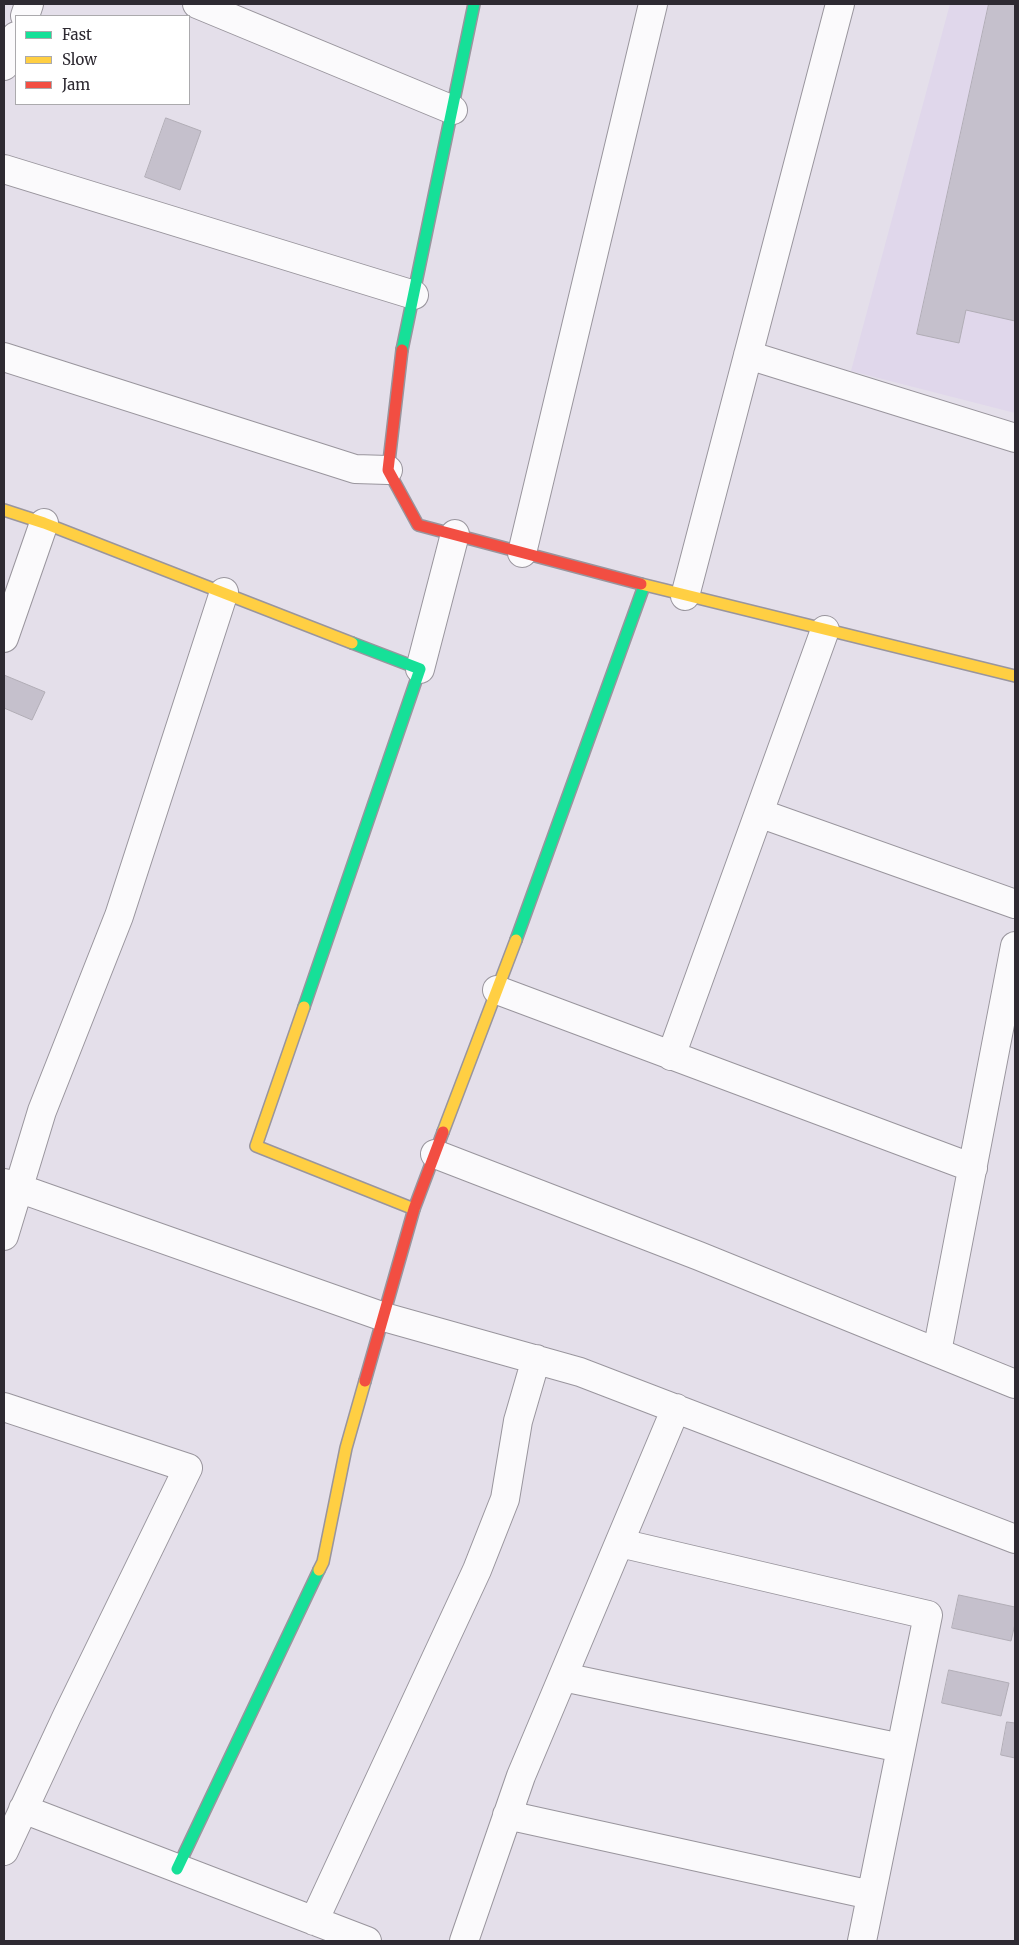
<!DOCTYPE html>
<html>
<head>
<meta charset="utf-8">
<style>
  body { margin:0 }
  #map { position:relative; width:1019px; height:1945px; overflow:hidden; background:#e4dfea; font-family:Merriweather,serif }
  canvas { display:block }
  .frame { position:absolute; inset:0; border:5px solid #2e2a32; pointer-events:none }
  .legend { position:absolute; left:15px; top:15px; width:175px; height:90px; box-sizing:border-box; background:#fff; border:1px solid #abaaad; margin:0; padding:6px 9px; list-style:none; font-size:15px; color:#2e2a32 }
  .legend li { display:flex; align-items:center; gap:10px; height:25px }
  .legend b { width:25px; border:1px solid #abaaad }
</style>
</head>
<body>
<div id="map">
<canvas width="1019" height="1945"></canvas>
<div class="frame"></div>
<ul class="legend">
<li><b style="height:6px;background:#16e098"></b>Fast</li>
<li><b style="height:6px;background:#ffcf43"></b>Slow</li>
<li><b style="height:6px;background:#f24e42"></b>Jam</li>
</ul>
</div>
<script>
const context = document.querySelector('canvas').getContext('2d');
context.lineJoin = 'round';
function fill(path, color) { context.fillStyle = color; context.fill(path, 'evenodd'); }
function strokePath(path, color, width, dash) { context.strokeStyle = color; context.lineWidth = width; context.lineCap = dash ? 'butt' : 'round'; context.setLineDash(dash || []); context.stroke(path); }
fill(new Path2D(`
  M950 4H1015V413L851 371Z`), '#e0d7eb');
const building = new Path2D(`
  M989 4H1015V321L966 310 959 343 917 334Z
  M166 118 201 131 180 190 145 177Z
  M4 675 45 692 32 720 4 708Z
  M959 1595 1015 1607V1624L1011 1641 952 1628Z
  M949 1670 1009 1683 1001 1716 942 1703Z
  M1007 1722 1015 1723V1758L1001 1755Z`);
fill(building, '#c5c0cc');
strokePath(building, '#b1adb6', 1);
const street = new Path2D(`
  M197 4 453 110
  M25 16 29 4
  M4 66 16 36
  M4 169 414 295
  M748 355 1015 438
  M4 357 355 469 388 470
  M522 553 653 4
  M685 596 840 4
  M4 638 44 523
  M420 669 455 534
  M759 813 1015 904
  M497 990 973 1168
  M671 1056 825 630
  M435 1154 699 1256 1015 1384
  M4 1183 384 1317 580 1372 1015 1539
  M4 1236 42 1111 119 916 224 592
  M937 1352 1015 946
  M4 1407 188 1468 67 1716 4 1851
  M620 1543 928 1615 862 1941
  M563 1677 901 1748
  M23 1809 367 1941
  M507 1815 871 1895
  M314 1921 477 1570 505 1499 518 1421 536 1359
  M464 1941 521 1776 676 1408`);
const fast = new Path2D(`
  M402 350 474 4
  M516 940 644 586
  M304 1007 420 669 352 643
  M177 1869 319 1570`);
const slow = new Path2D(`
  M4 510 44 523 352 643
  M641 584 1015 676
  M304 1007 256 1146 414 1209
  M443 1132 516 940
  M319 1570 323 1562 346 1448 365 1381`);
const jam = new Path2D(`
  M402 350 388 470 418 525 641 584
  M365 1381 414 1209 443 1132`);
strokePath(street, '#99959d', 30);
strokePath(fast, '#99959d', 14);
strokePath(slow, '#99959d', 14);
strokePath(jam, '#99959d', 14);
strokePath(street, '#fbfafc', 28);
strokePath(fast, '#16e098', 11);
strokePath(slow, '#ffcf43', 11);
strokePath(jam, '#f24e42', 11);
</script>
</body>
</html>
